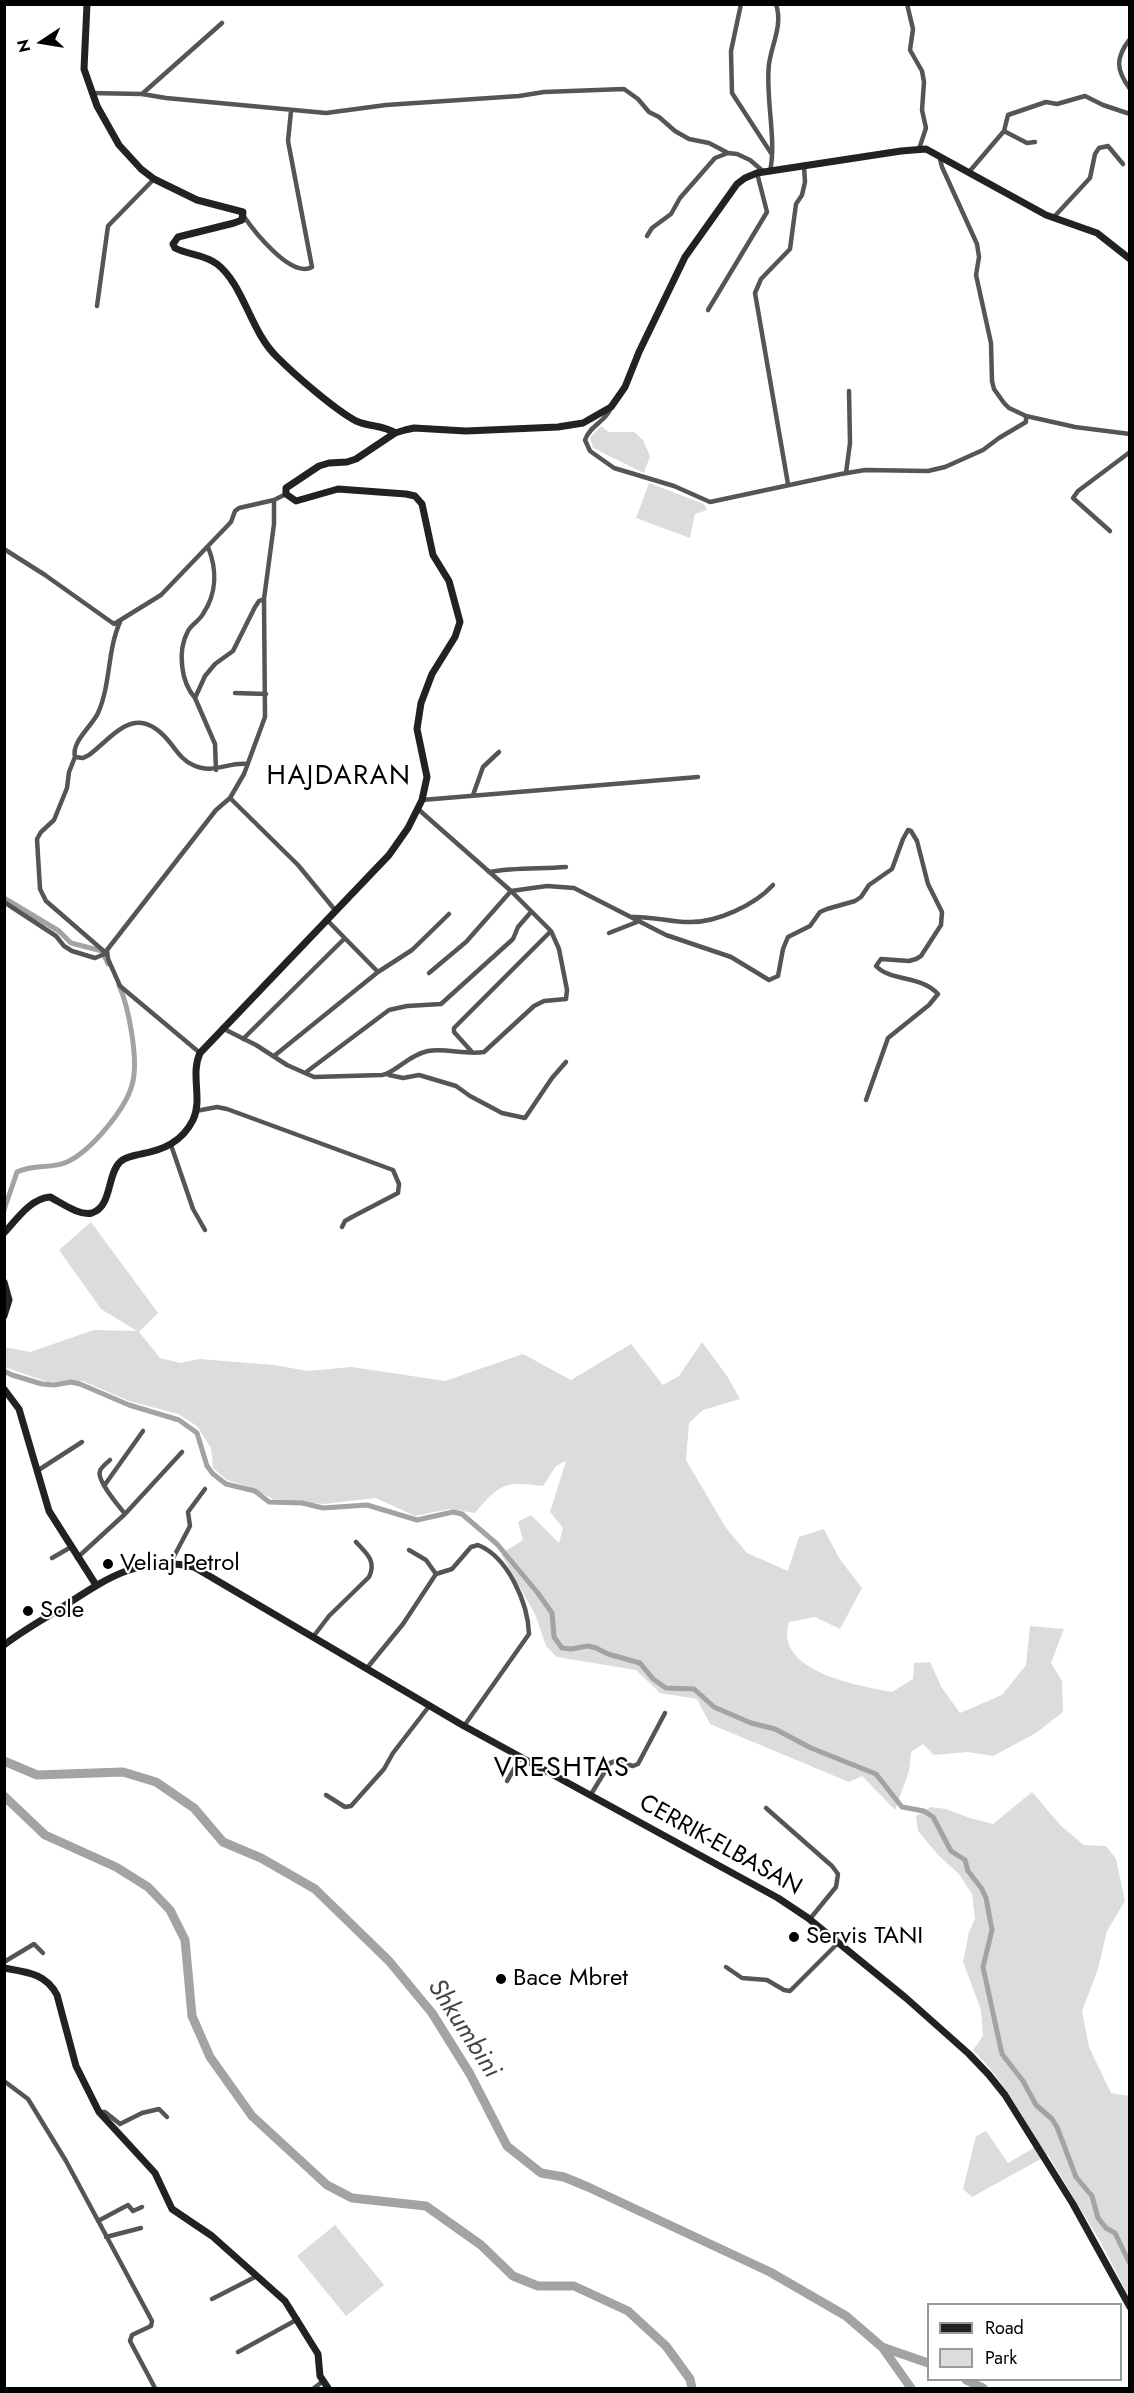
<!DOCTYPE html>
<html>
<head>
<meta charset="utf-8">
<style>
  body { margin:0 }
  #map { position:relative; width:1134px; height:2393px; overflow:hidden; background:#fff; font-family:Jost,sans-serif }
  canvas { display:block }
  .frame { position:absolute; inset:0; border:6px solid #000; pointer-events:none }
  .legend { position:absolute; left:927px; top:2303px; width:195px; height:78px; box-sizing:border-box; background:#fff; border:2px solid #999; margin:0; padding:8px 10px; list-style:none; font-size:18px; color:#000 }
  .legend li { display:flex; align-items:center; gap:12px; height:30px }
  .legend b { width:30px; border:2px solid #999 }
  .north { position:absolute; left:12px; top:12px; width:60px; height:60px; -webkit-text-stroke:4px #fff; paint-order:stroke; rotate:258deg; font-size:16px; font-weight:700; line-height:24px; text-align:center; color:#000 }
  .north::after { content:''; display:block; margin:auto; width:21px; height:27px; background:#000; clip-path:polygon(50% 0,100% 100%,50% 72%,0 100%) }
</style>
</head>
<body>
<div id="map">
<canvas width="1134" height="2393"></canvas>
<div class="frame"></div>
<ul class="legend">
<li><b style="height:8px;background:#222"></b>Road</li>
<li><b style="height:16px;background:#dcdcdc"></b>Park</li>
</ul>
<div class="north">N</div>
</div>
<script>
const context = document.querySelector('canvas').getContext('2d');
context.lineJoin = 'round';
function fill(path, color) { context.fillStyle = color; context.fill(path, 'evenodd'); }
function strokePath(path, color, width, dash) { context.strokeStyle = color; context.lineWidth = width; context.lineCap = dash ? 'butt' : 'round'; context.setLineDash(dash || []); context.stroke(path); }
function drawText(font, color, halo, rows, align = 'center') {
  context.font = font + ' Jost,sans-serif'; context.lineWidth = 4.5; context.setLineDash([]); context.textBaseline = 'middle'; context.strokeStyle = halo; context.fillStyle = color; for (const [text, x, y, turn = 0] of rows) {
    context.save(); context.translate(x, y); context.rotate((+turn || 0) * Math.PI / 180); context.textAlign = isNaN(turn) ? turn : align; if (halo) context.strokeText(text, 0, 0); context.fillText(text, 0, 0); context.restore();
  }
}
fill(new Path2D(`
  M601 426 609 432H634L643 440 650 456 644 473 593 448 590 438Z
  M649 483 704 504 707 510 695 514 690 538 636 518Z
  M91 1222 158 1313 139 1332 160 1358 181 1363 199 1359 275 1365 307 1371 352 1367 445 1381 523 1354 571 1380 631 1344 663 1385 679 1376 702 1342 727 1376 740 1399 703 1410 689 1423 686 1460 726 1528 747 1553 788 1571 799 1537 824 1529 839 1558 862 1588 840 1629 815 1617 789 1622C773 1672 860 1686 892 1692L913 1679 914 1663 930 1662 942 1688 960 1713 1002 1695 1026 1665 1030 1626 1064 1629 1051 1663 1062 1681 1063 1712 1036 1733 993 1756 968 1752 934 1755 923 1744 911 1752 909 1771 895 1810 862 1776 849 1782 710 1724 697 1699 660 1693 636 1670 557 1657 546 1646 535 1614 501 1554 523 1540 518 1522 531 1515 559 1543 563 1528 550 1512 566 1461 556 1466 543 1486C505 1481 499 1484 475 1513L449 1509 415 1516 376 1498 324 1504 273 1499 250 1487 227 1480 213 1468 211 1448 197 1426 178 1414 129 1401 83 1381 47 1382 5 1367 4 1347 30 1352 94 1330 137 1331 101 1309 59 1250Z
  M1032 1792 1061 1826 1084 1845 1106 1846 1116 1859 1125 1901 1107 1931 1098 1969 1082 2011 1089 2047 1111 2093 1129 2096V2297L1101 2243 1048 2155 972 2197 963 2189 976 2136 986 2131 1008 2163 1039 2145C1020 2110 1001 2078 973 2050L983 2036 981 2010 963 1962 969 1932 975 1919 972 1894 959 1874 938 1855 918 1831 916 1816 931 1807 946 1809 970 1818 993 1824Z
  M335 2225 384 2285 346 2316 297 2256Z`), '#dcdcdc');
strokePath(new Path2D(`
  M4 898 59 931 71 943 102 951 108 964
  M4 1210 17 1172C33 1164 52 1169 67 1162 91 1151 128 1107 133 1081 138 1057 129 1008 119 985
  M4 1371 12 1375 42 1384 54 1385 71 1382 80 1384 129 1405 179 1420 197 1433 207 1466 213 1474 226 1484 255 1491 269 1502 302 1503 323 1508 367 1505 417 1520 453 1512 462 1514 497 1544 537 1592 552 1613 554 1637 562 1648 571 1649 588 1646 596 1648 608 1654 640 1663 653 1679 666 1688 694 1689 714 1707 751 1723 775 1729 811 1748 876 1774 902 1807 924 1811 933 1817 951 1851 965 1860 968 1871 982 1889 986 1898 992 1930 983 1967 1002 2054 1023 2081 1036 2105 1052 2119 1057 2127 1076 2177 1092 2196 1098 2218 1106 2228 1115 2233 1130 2264`), '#a3a3a3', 5);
strokePath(new Path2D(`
  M4 1761 37 1775 123 1772 156 1782 194 1808 223 1842 261 1858 315 1889 389 1961 432 2013 470 2074 507 2146 541 2173 564 2177 588 2187 770 2272 846 2316 882 2347 928 2363
  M4 1796 45 1835 116 1867 148 1887 170 1910 185 1940 192 2016 210 2057 252 2116 327 2185 352 2198 426 2206 481 2245 513 2276 538 2286H574L628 2311 666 2346 690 2379 692 2388
  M882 2347 911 2388
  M966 2380 983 2388`), '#a3a3a3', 9);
strokePath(new Path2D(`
  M741 4 731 51 732 93 771 153
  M907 4 913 29 910 50 922 71 924 82 922 110 926 128 919 149
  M1130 39C1115 58 1116 70 1130 89
  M91 93 142 94 166 98 326 113 386 105 519 96 544 92 624 89 638 99 649 112 659 117 675 131 689 139 709 143 728 153
  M142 94 222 23
  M1004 131 1027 143 1035 142
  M770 171C777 141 765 96 769 64 772 43 783 25 776 4
  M969 172 1004 131 1008 115 1046 102 1057 104 1085 96 1103 105 1130 114
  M243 215C253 230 291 279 312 267L288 141 291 111
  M1053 218 1090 178 1095 154 1099 148 1108 146 1123 164
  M647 236 652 228 671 214 680 198 715 158 728 153 737 154 750 160 764 172
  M97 306 108 226 154 179
  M708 310 767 212 757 173
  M611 407C607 421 589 426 585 440L590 451 614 468 674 486 710 502 841 474 865 470 928 471 945 467 983 450 999 438 1026 422V416L1009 408 1004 403 994 389 992 381 991 343 976 275 979 257 977 244 942 167 939 155
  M1026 416 1075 427 1130 434
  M846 473 850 443 849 391
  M788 484 755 293 761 279 790 249 796 204 802 195 805 182 804 166
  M1110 531 1073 498 1078 491 1130 452
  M4 549 45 575 114 624 161 595 231 522 235 511 239 508 274 500 286 494
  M120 622C107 651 111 684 98 713 92 726 71 742 75 757L83 758 89 755C115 735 135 703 167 739 175 748 181 760 193 765 214 775 229 761 248 764
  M235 693 266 694
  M195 698C181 682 177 651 188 631 191 625 199 621 203 614 217 593 217 569 208 547
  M75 757 69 772 67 788 54 820 41 832 37 839 40 889 46 901 106 953
  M216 770 215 744 195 698 205 676 215 664 233 651 255 607 259 601 264 599 274 524V500
  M473 795 483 767 499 752
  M230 798 298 865 335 910
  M422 800 698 777
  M489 872C514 867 541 869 566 867
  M4 902 56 936 64 946 72 951 95 958 107 953
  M632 917C651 916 670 922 689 922 716 923 755 905 773 885
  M609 933 637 922
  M378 972 412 950 449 914
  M429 973 466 942 511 891 547 886 574 888 666 935 731 957 769 980 778 976 783 949 788 937 810 926 820 912 827 909 855 901 861 897 869 885 892 869 903 839 908 830 911 831 917 841 928 884 942 912 941 925 921 956 916 959 909 961 881 959 876 966C891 982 921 975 938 994L929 1005 888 1038 866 1100
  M222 1028 256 1045 287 1065 314 1077 382 1075C394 1074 408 1055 428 1051 446 1048 466 1055 484 1052L534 1006 544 1001 566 999 567 990 559 949 551 931 511 891 418 809
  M243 1039 344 939
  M472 1052 454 1032V1028L551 931
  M200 1053 120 986 108 959 107 950 216 810 230 798 244 774 265 717 264 599
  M274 1056 378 972 327 920
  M305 1073 389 1010 407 1006 441 1004 513 939 518 927 531 912
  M389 1075 403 1078 419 1075 456 1086 470 1096 502 1113 525 1118 552 1078 566 1062
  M196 1111 217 1107 227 1109 393 1170 399 1184 398 1193 352 1217 345 1221 342 1227
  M171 1145 193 1209 205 1230
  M110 1460C108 1462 101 1467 100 1471 96 1480 119 1506 125 1514
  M37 1471 82 1442
  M104 1486 143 1431
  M409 1550 426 1560 436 1574
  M52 1558 71 1547
  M77 1558 125 1514 182 1452
  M171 1562 190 1526 188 1512 205 1489
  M313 1637 329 1616 369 1577C377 1561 366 1553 356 1542
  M367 1668 403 1624 436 1574 452 1569 471 1547 478 1545C508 1557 528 1603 529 1634L464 1726
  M507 1781 521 1757
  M326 1795 345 1807 351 1806 384 1769 393 1753 430 1705
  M590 1796 610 1763 616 1761 633 1766 638 1764 665 1713
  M766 1808 832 1866 838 1874 836 1887 809 1920
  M4 1962 34 1944 43 1953
  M726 1967 742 1978 767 1980 784 1990 790 1991 838 1943
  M4 2081 28 2099 66 2161 152 2321 151 2326 132 2335 130 2341 155 2388
  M99 2112H105L120 2124 142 2113 159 2109 167 2117
  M98 2221 128 2205 133 2211 142 2207
  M106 2237 141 2228
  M212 2299 257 2276
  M238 2352 298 2319
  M314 2388 322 2382`), '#555', 4.5);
strokePath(new Path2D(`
  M87 4 84 69 97 106 119 145 141 169 154 179 197 200 243 212 242 220 234 223 178 237 173 244 175 248C188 255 204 254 217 264 244 285 250 331 277 357 295 375 334 409 356 421 369 427 384 425 395 433
  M4 1233C16 1220 31 1198 50 1197 62 1203 79 1216 92 1213 112 1207 107 1174 120 1162 126 1156 134 1156 141 1154 163 1150 182 1142 193 1120 203 1099 190 1075 200 1053L389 855 408 828 422 800 427 777 417 729 421 703 432 674 455 637 460 622 449 581 433 555 422 504 415 496 406 494 338 489 296 501 286 494V488L319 466 329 463 347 462 356 459 395 433 405 430 414 428 466 431 558 427 583 423 611 407 625 387 639 352 685 257 737 184 745 178 757 173 901 151 926 149 1046 215 1097 233 1130 259
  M4 1282 9 1300 4 1316
  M4 1389 19 1409 49 1511 96 1585
  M4 1645C21 1632 40 1621 58 1610 103 1581 138 1554 194 1567L464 1726 778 1898 808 1918 906 1998 969 2054 989 2075 1005 2095 1073 2204 1130 2307
  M4 1968C26 1972 46 1973 57 1995L76 2066 99 2112 155 2173 172 2209 212 2236 285 2301 318 2354 320 2376 328 2388`), '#222', 7);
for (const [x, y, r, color] of [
  [108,1564,6,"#000"],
  [28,1611,6,"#000"],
  [794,1937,6,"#000"],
  [501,1979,6,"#000"]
]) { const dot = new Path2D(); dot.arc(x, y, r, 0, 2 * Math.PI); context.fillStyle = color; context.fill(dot); strokePath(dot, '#fff', 2); }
drawText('24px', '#000', '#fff', [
  ["Veliaj Petrol",120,1564],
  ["Sole",40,1611],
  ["Servis TANI",806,1937],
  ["Bace Mbret",513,1979]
], 'left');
drawText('24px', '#000', '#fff', [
  ["CERRIK-ELBASAN",720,1846,29]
]);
drawText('italic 26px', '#444', '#fff', [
  ["Shkumbini",463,2029,57]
]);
context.letterSpacing = '1.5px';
drawText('27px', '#000', '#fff', [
  ["HAJDARAN",339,777],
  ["VRESHTAS",562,1769]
]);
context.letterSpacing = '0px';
</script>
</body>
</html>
